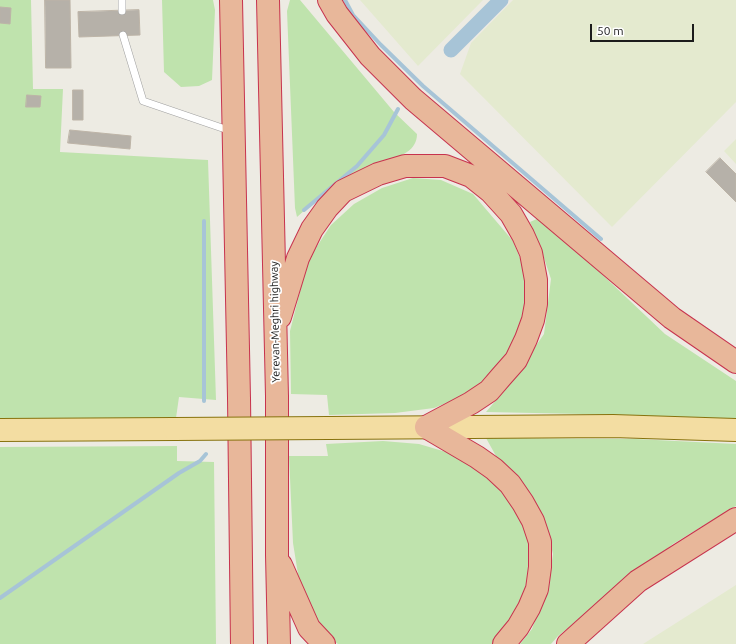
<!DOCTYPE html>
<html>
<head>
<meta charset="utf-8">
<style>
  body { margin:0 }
  #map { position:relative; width:736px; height:644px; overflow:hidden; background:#edebe3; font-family:Ubuntu,sans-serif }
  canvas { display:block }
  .scale { position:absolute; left:590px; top:24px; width:104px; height:18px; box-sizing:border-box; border:2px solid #1c1c1c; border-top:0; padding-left:5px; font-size:12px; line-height:14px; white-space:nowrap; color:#1c1c1c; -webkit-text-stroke:3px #fff; paint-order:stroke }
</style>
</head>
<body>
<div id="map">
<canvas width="736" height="644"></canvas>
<div class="scale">50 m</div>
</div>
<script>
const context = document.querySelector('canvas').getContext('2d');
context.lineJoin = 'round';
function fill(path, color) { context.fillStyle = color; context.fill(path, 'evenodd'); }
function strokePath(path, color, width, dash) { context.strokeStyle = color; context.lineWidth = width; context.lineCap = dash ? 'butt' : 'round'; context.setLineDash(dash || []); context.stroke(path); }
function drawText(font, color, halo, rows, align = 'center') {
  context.font = font + ' Ubuntu,sans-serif'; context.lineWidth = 3.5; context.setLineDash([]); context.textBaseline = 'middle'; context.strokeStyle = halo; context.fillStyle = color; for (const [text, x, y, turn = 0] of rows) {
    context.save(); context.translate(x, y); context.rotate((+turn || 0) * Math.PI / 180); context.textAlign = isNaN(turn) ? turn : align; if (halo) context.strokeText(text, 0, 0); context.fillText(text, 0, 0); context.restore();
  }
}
fill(new Path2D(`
  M360 0H483L418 66Z
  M513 0H736V102L612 227 460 74 471 43Z
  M736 139V164L724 151Z
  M736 585V644H643Z`), '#e4eacf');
fill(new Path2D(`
  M0 0H31L33 89H63L60 152 208 160 216 400 179 397 176 418 0 420Z
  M162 0H213L215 10 212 80 199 86 181 87 164 72Z
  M290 0H300L394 112 417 134C417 142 413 148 407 152 399 158 388 159 378 162 372 165 365 168 358 171 336 181 316 201 297 217L295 208 287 11Z
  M413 178 441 180 473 194 513 241 522 263 527 282 528 308 504 361 485 381 464 396 434 408 395 413 329 415 327 395 291 394 290 331 308 260 331 225 354 204 382 188Z
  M539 218 554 229 665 334 736 381V420L631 415 486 412 509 385 544 334 551 279 540 246 530 222Z
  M486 438 636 439 736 444V506L673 544 558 636 551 644H520L532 629 549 580 553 554 546 526 518 479 496 456Z
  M383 441 419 444 453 454 486 471 508 493 530 540 532 572 522 601 510 627 493 644H338L323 633 301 593 293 543 289 456H328L326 444Z
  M177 446V461L214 462 216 644H0V447Z`), '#bfe3ad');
strokePath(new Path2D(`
  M345 0 353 15 381 45 423 86 601 239
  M304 210 357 166 384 135 398 109
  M204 401V221
  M0 598 179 473 200 461 206 454`), '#a7c4d7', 4);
strokePath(new Path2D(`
  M451 50 501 0`), '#a7c4d7', 15);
const building = new Path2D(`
  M45 0H70L71 68H46Z
  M0 7 11 8 10 24 0 23Z
  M139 10 140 35 79 37 78 12Z
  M73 90H83V120H73Z
  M27 95 41 96 40 107H26Z
  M70 130 131 136 130 149 68 143Z
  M720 158 736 174V202L706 172Z`);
fill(building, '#b6b1a9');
strokePath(building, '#bdb4a7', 1);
const service = new Path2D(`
  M122 11V0
  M123 35 143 101 231 131`);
const primary = new Path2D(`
  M328 428 613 426 736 430
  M0 430 174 429`);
const trunk = new Path2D(`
  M231 0 239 398 242 644
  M268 0 277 396V555L279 644
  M329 0 337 14 370 56 413 99 672 318 736 362
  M280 317 298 258 312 229 327 208 343 191 378 174 405 166H445L471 176 491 192 511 214 523 235 531 253 536 280V304L533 320 526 339 516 360 501 377 489 391 471 403 426 427
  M426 427 477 457 494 469 510 484 523 503 533 521 540 542V567L537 589 529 608 518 627 504 644
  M281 565 309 628 324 644
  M568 644 638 581 736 519`);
strokePath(service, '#a0a0a0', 8);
strokePath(primary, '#87720d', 24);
strokePath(trunk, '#c7334e', 24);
strokePath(service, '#fff', 7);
strokePath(primary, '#f3dda2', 22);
strokePath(trunk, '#e8b79a', 22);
const primaryBridge = new Path2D(`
  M174 429 328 428`);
strokePath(primaryBridge, '#87720d', 24, []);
strokePath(primaryBridge, '#f3dda2', 22);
drawText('11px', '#1c1c1c', '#fff', [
  ["Yerevan-Meghri highway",275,322,-91]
]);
</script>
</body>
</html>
